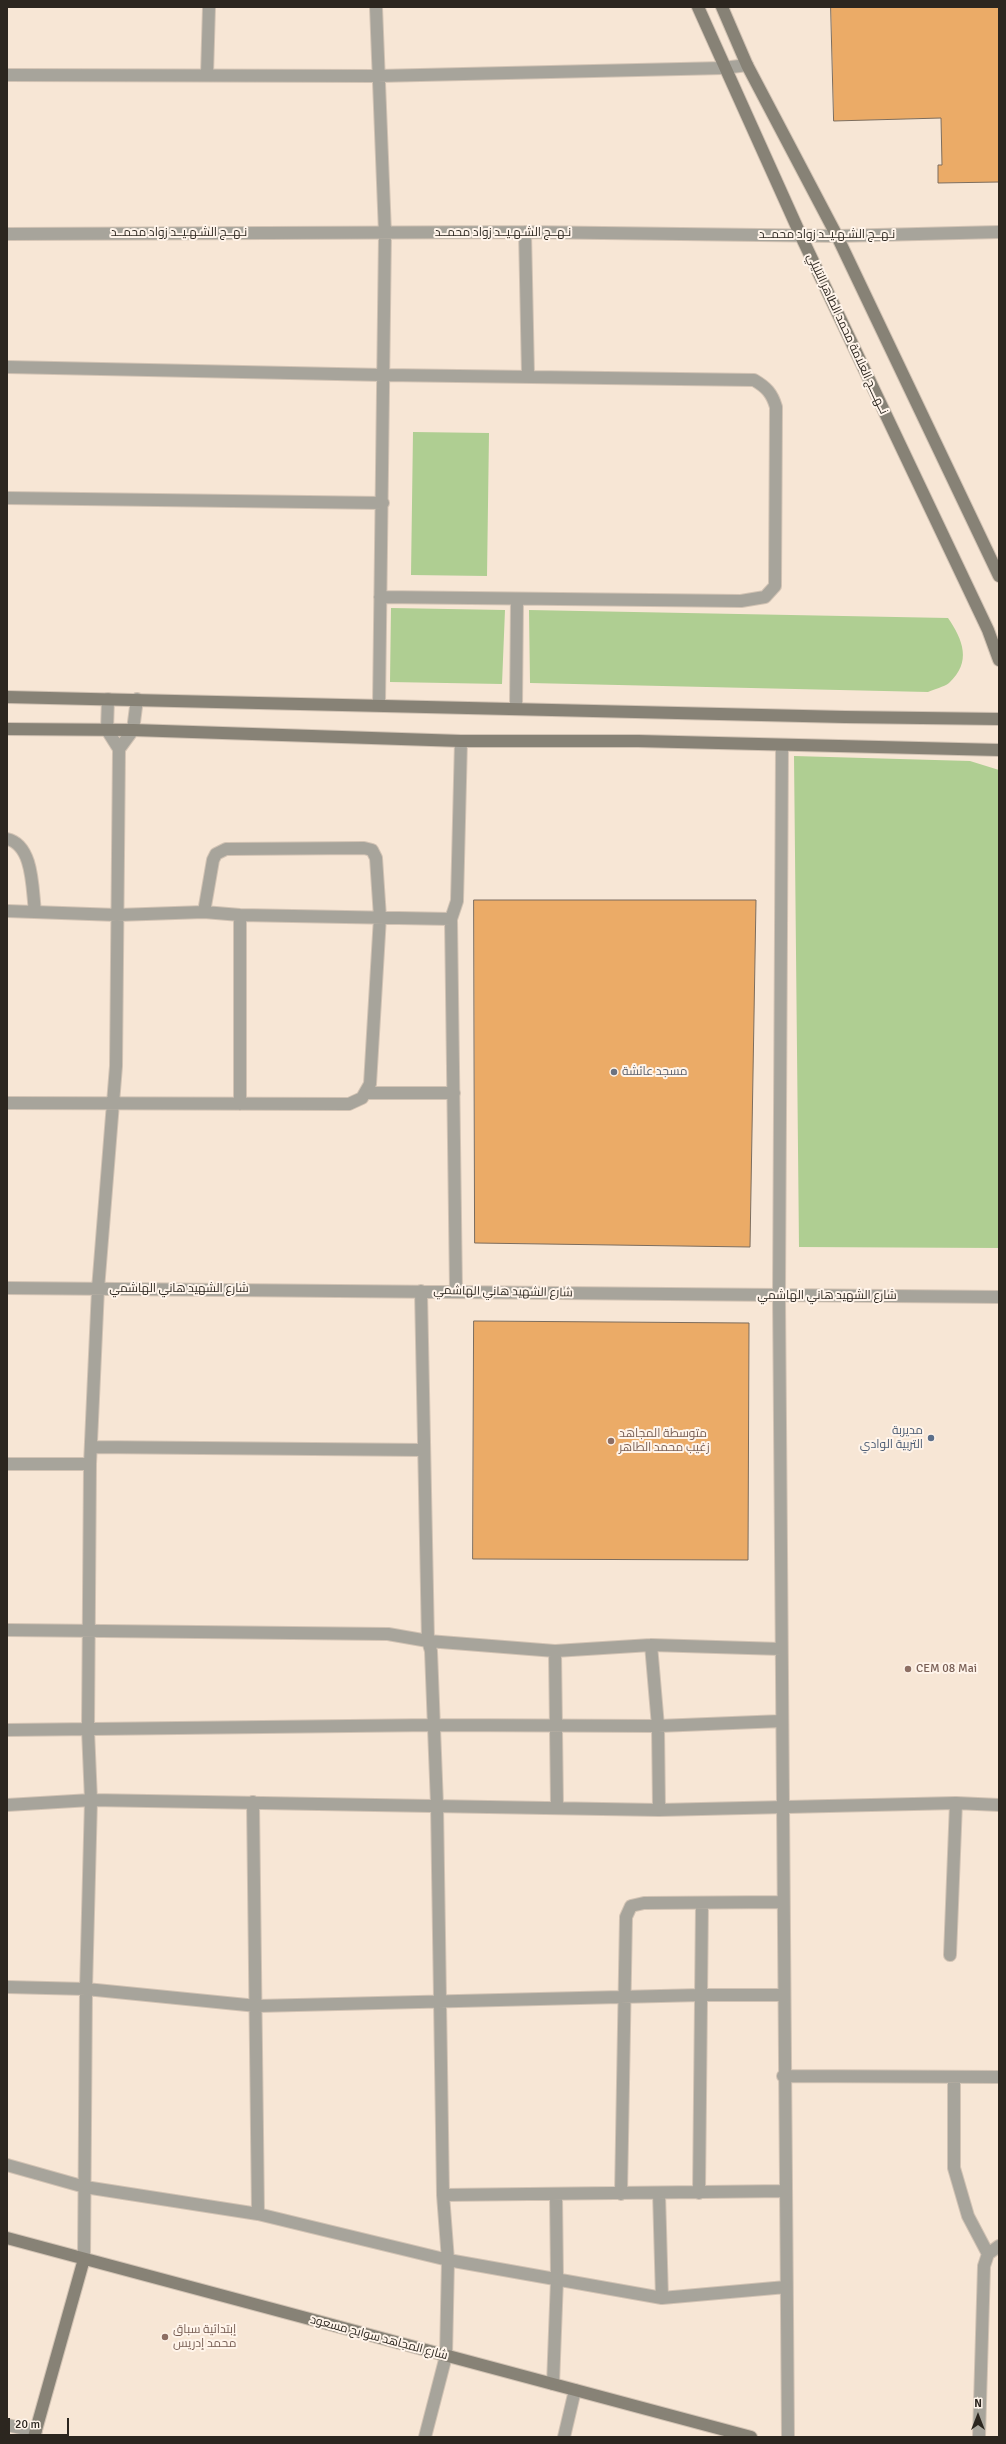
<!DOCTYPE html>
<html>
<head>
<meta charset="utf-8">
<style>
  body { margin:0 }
  #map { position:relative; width:1006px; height:2444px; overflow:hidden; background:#f7e6d5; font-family:Signika,sans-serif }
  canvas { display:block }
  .frame { position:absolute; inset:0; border:8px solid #2c261f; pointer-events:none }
  .north { position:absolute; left:958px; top:2396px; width:40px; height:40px; -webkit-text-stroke:3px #fff4ea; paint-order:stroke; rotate:0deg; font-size:11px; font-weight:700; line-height:16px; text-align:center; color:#2c261f }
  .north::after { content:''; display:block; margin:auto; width:14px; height:18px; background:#2c261f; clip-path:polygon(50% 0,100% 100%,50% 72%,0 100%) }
  .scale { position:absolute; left:8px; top:2418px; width:61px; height:18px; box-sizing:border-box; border:2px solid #2c261f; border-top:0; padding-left:5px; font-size:12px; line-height:14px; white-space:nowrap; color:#2c261f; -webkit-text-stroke:3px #fff4ea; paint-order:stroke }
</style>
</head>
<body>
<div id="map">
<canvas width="1006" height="2444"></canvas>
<div class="frame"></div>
<div class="north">N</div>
<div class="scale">20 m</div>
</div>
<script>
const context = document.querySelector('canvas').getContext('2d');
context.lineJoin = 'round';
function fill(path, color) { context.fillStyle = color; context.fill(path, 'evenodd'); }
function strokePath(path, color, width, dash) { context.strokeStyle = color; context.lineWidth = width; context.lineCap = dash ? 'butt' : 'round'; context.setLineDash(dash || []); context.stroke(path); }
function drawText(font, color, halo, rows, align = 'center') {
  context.font = font + ' Signika,Cairo,sans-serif'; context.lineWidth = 4; context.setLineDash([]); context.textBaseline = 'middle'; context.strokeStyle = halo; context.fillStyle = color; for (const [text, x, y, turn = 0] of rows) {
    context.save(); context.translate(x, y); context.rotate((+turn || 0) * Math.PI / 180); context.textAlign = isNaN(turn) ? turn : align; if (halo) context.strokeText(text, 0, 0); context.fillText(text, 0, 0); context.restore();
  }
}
fill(new Path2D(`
  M413 432 489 433 487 576 411 575Z
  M391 608 505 610 502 684 390 682Z
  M529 610 948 618C963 640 972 662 949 683 944 687 934 689 928 692L530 683Z
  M794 756 970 761 999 770V1248L799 1247Z`), '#afce92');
const building = new Path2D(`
  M831 7H999V182L938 183V165H942L941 118 834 121Z
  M474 900H756L750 1247 475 1243Z
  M474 1321 749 1323 748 1560 473 1559Z`);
fill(building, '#ebab67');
strokePath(building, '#7c6d5e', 1);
const street = new Path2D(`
  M376 7 385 233 379 705
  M7 75 377 76 724 68 747 65
  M207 75 209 7
  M525 232 528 375
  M7 234 525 232 837 236 999 232
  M7 367 384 375 754 380C766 387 772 393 776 407L775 586 765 597 741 601 380 597
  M7 498 383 503
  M108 699 107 730 119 749
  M516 708 517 599
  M782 746 779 1296 788 2437
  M7 839C34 845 32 890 35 911
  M7 911 117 915 204 912 240 915 451 919 457 901 461 741
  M451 919 456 1291
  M366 1093H454
  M7 1103 349 1104 362 1098 370 1084 380 917 376 858 372 850 364 848 226 849 216 854 213 860 204 912
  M240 1104V915
  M7 1288 999 1297
  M421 1291 428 1641 555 1651 651 1645 781 1649
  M91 1447 424 1450
  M7 1464H90
  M7 1630 388 1634 428 1641 431 1651 437 1805 443 2195 448 2260 446 2356 425 2437
  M651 1645 658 1726 659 1810
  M555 1651 557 1807
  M7 1730 434 1725 658 1726 782 1721
  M253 1802 258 2214
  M7 1805 91 1800 659 1810 956 1803 999 1805
  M950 1955 956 1803
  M7 1987 86 1989 257 2006 701 1995H783
  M783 2076 999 2077
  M954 2077V2168L968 2216 988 2254
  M7 2165 85 2187 258 2214 448 2260 662 2298 786 2287
  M659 2193 662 2298
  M699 2193 702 1903
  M621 2194 626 1917 631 1906 644 1903 783 1902
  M443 2195 786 2191
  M84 2259 86 1989 91 1800 88 1730 90 1464 98 1289 116 1066 119 749 133 730 137 699
  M553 2384 557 2279 556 2195
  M7 2425 36 2431
  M564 2437 575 2390
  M979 2437 984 2266 988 2254 999 2246`);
const secondary = new Path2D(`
  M698 7 801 236 988 630 999 660
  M722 7 747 65 837 236 999 576
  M7 697 845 717 999 719
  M7 729 133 730 461 741H638L999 750
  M7 2238 751 2437
  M34 2437 84 2259`);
strokePath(street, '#d2c3b4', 14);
strokePath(secondary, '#d2c3b4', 14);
strokePath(street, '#a7a49b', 12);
strokePath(secondary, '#878276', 12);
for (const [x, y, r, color] of [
  [614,1072,4,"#6b7280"],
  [931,1438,4,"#5c6f8a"],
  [611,1441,4,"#8d6e63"],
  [908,1669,4,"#8d6e63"],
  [165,2337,4,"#8d6e63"]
]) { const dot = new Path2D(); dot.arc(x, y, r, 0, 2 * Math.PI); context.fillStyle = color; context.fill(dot); strokePath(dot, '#fff4ea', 1.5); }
drawText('12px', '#2c261f', '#fff4ea', [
  ["نـهــج الشـهـيــد زواد محمــد",179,233],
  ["نـهــج الشـهـيــد زواد محمــد",503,233],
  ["نـهــج الشـهـيــد زواد محمــد",827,235],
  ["نــهــــج العلامة محمد الطاهر التليلي",847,334,65],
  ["شارع الشهيد هاني الهاشمي",179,1289],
  ["شارع الشهيد هاني الهاشمي",503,1292,1],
  ["شارع الشهيد هاني الهاشمي",827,1296],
  ["شارع المجاهد سوايح مسعود",379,2338,15]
]);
drawText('12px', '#5b616d', '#fff4ea', [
  ["مسجد عائشة",622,1072]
], 'left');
drawText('12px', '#4e5e75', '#fff4ea', [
  ["مديربة",923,1431],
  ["التربية الوادي",923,1445]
], 'right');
drawText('12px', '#785e54', '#fff4ea', [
  ["متوسطة المجاهد",619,1434],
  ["زغيب محمد الطاهر",619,1448],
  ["CEM 08 Mai",916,1669],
  ["إبتدائية سباق",173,2330],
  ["محمد إدريس",173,2344]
], 'left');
</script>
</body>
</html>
